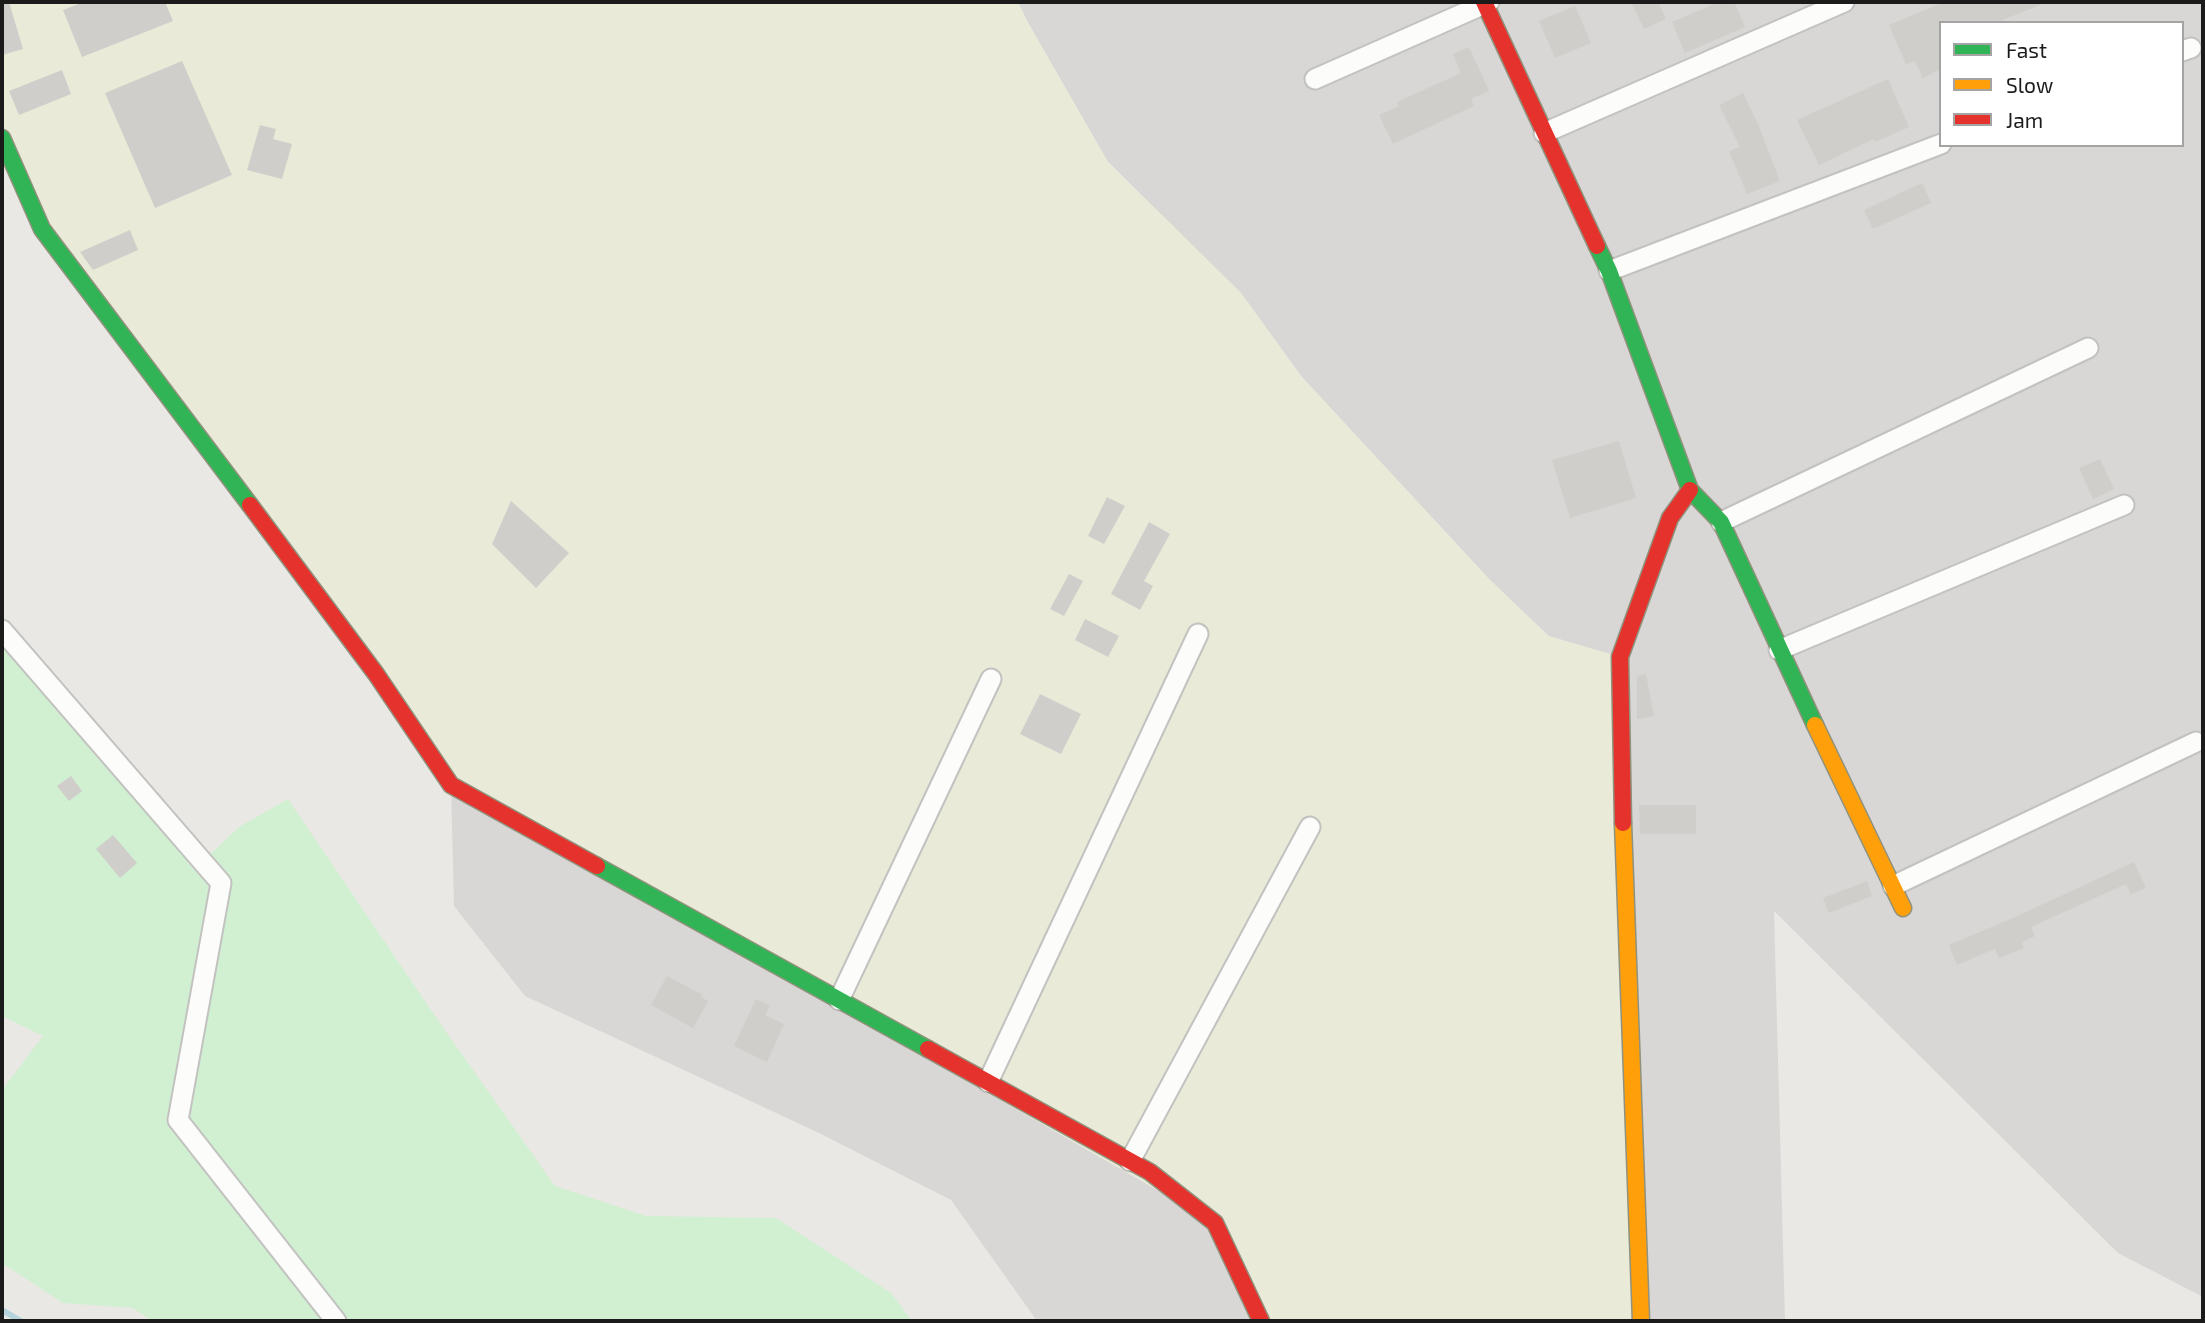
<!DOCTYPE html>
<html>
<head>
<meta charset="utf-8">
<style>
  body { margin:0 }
  #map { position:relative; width:2205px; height:1323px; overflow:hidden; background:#e9e8e4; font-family:"Exo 2",sans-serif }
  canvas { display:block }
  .frame { position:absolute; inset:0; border:4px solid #1b1b1b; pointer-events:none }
  .legend { position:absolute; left:1939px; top:21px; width:245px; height:126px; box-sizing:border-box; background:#fff; border:2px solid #a4a4a4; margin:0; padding:9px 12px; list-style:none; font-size:21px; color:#1b1b1b }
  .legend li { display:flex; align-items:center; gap:14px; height:35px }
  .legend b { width:35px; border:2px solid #a4a4a4 }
</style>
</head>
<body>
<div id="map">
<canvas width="2205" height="1323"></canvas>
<div class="frame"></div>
<ul class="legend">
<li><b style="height:9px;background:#30b455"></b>Fast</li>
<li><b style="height:9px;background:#ff9f0a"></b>Slow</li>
<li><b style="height:9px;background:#e5322d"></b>Jam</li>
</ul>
</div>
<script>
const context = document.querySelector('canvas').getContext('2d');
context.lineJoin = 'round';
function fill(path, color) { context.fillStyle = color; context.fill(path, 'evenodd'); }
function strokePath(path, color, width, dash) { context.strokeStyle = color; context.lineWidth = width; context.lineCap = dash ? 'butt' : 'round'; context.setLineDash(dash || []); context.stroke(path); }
fill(new Path2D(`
  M1018 2H2203V1297L2118 1253 1774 911 1785 1321H1641L1620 657 1549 636 1489 579 1301 376 1241 293 1108 162 1027 21ZM1941 23H2182V145H1941Z
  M451 785 1215 1223 1261 1321H1037L951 1200 817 1132 525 996 454 906Z`), '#d8d7d5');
fill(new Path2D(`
  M2 2H1018L1027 21 1108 162 1241 293 1301 376 1489 579 1548 636 1620 657 1641 1321H1261L1215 1223 451 785 42 229 2 138Z`), '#e9ead7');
fill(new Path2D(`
  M2 634 194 870 239 827 288 799 435 1016 555 1186 646 1216 776 1218 891 1293 912 1321H152L133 1308 63 1303 2 1263V1090L43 1036 2 1016Z`), '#d1f0d1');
strokePath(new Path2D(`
  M2 1310 21 1321`), '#b7d4dc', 6);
fill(new Path2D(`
  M2 2H9L23 49 2 55Z
  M84 2H165L173 21 82 57 63 10Z
  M1631 2H1658L1666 19 1644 29Z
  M1719 2H1734L1745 27 1685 53 1672 22Z
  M1944 2H2045V3L1995 23H1941V69L1923 78 1915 61 1906 64 1889 25Z
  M1575 6 1591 43 1555 58 1539 21Z
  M1469 47 1489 91 1471 99 1474 106 1393 144 1379 115 1399 106 1397 102 1461 73 1453 54Z
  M182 61 232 175 155 208 105 93Z
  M62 70 71 94 19 115 9 91Z
  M1888 79 1909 127 1875 142 1874 139 1819 165 1797 120Z
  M1743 93 1758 124 1780 181 1747 194 1729 151 1740 147 1719 105Z
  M260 125 276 129 273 139 292 144 282 179 247 170Z
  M1922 183 1931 203 1873 229 1864 210Z
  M130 230 138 250 93 270 80 252Z
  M1619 441 1636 498 1570 518 1552 460Z
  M2100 459 2114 489 2093 499 2079 468Z
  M1107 497 1125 506 1104 544 1088 536Z
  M511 501 569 553 536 588 492 544Z
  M1149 522 1170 534 1144 581 1153 586 1140 610 1111 594Z
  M1069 574 1083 581 1064 616 1050 609Z
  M1085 619 1119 636 1108 657 1075 640Z
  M1646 674 1654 716 1637 719V676Z
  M1040 694 1081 714 1061 754 1020 734Z
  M71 776 82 791 69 801 57 786Z
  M1639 805H1696V834H1640Z
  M113 835 137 863 120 878 96 849Z
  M2134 862 2146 888 2131 894 2126 884 2031 927 2035 936 2022 942 2024 948 1999 958 1995 949 1957 965 1949 945 2013 918Z
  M1867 881 1872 896 1829 913 1823 898Z
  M667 976 703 995 701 997 708 1001 693 1028 651 1005Z
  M756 999 770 1006 765 1015 784 1024 767 1062 734 1046Z`), '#d0cecb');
const street = new Path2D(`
  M2182 51 2191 48
  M1315 79 1489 2
  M1544 133 1844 2
  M1609 271 1941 144
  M1721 522 2088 348
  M2 630 221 883 178 1120 336 1321
  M1779 650 2124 505
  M1893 886 2196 742
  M839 1000 991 679
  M988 1082 1198 634
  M1130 1161 1310 827`);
const fast = new Path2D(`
  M2 138 42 229 250 505
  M1597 246 1609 271 1690 490 1721 522 1815 725
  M597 866 928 1049`);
const slow = new Path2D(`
  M1815 725 1903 908
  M1623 823 1641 1321`);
const jam = new Path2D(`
  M1484 2 1597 246
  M250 505 376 674 451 785 597 866
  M1623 823 1620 657 1670 518 1690 490
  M928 1049 1150 1172 1215 1223 1261 1321`);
strokePath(street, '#c2c2c0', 23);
strokePath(fast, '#90927d', 19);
strokePath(slow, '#90927d', 19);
strokePath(jam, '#90927d', 19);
strokePath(street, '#fcfcfb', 19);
strokePath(fast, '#30b455', 16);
strokePath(slow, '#ff9f0a', 16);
strokePath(jam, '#e5322d', 16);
</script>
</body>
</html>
